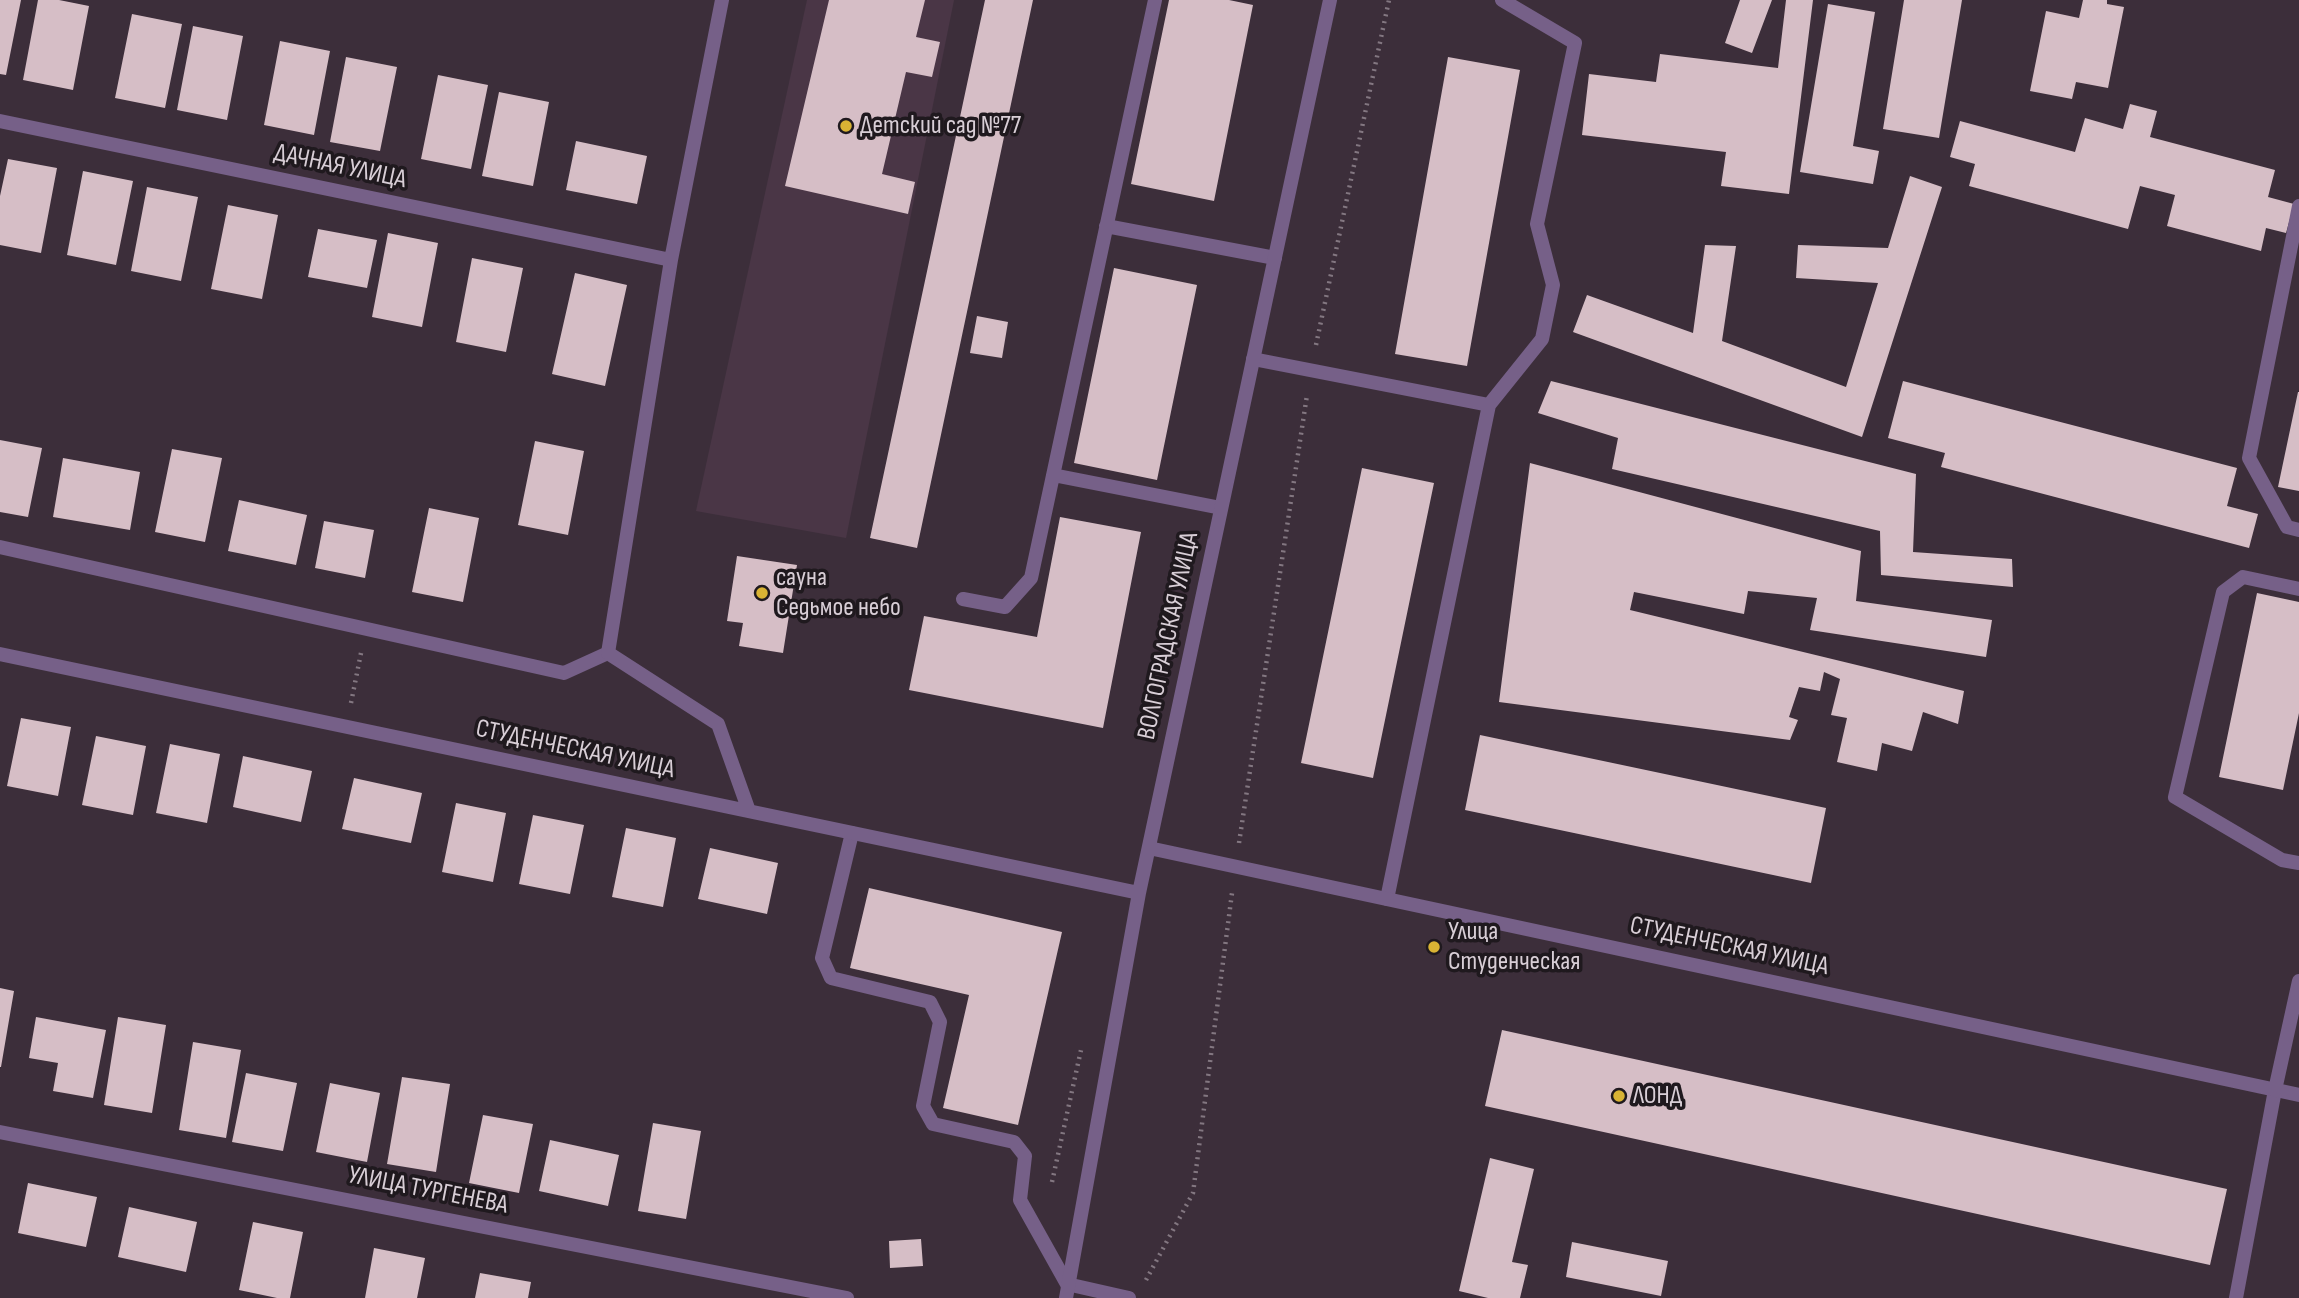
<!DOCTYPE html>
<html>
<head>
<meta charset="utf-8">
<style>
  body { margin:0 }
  canvas { display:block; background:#3c2e3a }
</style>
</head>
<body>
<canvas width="2299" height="1298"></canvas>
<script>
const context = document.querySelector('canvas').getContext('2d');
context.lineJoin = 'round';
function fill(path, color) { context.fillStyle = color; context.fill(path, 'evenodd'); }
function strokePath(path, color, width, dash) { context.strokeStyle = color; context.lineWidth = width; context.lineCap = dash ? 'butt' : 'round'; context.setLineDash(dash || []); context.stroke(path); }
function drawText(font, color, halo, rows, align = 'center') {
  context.font = font + ' "Sofia Sans Condensed",sans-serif'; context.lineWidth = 7; context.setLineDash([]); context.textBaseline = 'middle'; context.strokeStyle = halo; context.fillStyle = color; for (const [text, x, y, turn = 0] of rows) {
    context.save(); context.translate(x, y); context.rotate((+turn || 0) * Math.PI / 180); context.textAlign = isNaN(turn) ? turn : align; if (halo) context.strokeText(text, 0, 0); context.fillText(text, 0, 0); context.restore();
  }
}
fill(new Path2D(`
  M807 0H954L846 538 696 511Z`), '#4a3646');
fill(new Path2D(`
  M0 0H21L6 75 0 74Z
  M38 0H59L89 6 73 90 23 80Z
  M829 0H925L916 37 940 42 932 77 906 72 882 174 915 182 908 214 785 186Z
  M985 0H1033L917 548 870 538Z
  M1169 0H1229L1253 5 1214 201 1131 184Z
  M1740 0H1772L1752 53 1725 43Z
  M1786 0H1813L1789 194 1721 186 1726 152 1582 135 1589 74 1656 82 1660 54 1778 68Z
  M1904 0H1962L1939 138 1883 129Z
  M2083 0H2107V4L2124 7 2108 88 2076 82 2072 99 2030 91 2046 11 2079 18Z
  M1828 4 1875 12 1853 146 1879 151 1873 184 1800 172Z
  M132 14 182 24 165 108 115 98Z
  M193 26 243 36 227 120 177 110Z
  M280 41 330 51 314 135 264 125Z
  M346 57 397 67 380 151 330 142Z
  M1448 57 1520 70 1467 366 1395 354Z
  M438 75 488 85 471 169 421 159Z
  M499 92 549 102 533 186 482 176Z
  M2130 104 2157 111 2150 137 2275 170 2268 197 2294 204 2286 233 2266 228 2261 251 2167 226 2175 195 2140 186 2128 229 1969 186 1975 164 1950 157 1960 121 2075 152 2085 118 2123 129Z
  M576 141 647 156 637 204 566 190Z
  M8 159 57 168 41 253 0 245V196Z
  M83 171 133 181 116 265 67 255Z
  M1910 176 1942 187 1862 437 1573 332 1587 295 1693 333 1705 245 1736 246 1722 341 1846 387 1878 283 1796 278 1798 245 1888 248Z
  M147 187 198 197 181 281 131 271Z
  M228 205 278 215 262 299 211 289Z
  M318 229 377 240 367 288 308 277Z
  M388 233 438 243 422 327 372 317Z
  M472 258 523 268 506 352 456 342Z
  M1114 268 1197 285 1157 480 1074 463Z
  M575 273 627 285 605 386 552 374Z
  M977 316 1008 322 1002 358 970 353Z
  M1551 381 1916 474 1913 552 2012 559 2013 587 1881 575 1880 531 1612 469 1618 438 1538 413Z
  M1903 381 2237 468 2227 506 2258 514 2249 548 1941 467 1945 453 1888 438Z
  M2298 392H2299V491L2278 487Z
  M0 440 42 448 28 517 0 512Z
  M535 441 584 451 568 535 518 525Z
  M172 449 222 458 205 542 155 532Z
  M63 458 140 472 130 530 53 517Z
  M1530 463 1861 551 1856 601 1992 620 1986 657 1810 630 1817 598 1748 591 1744 614 1634 592 1630 610 1964 691 1958 724 1923 712 1912 751 1882 743 1877 771 1837 762 1847 718 1831 715 1840 679 1824 672 1820 691 1799 687 1789 717 1798 720 1790 740 1499 702Z
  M1362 468 1434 483 1373 778 1301 763Z
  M239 500 307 515 296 565 228 551Z
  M429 508 479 518 463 602 412 592Z
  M1060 517 1141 532 1103 728 909 690 924 616 1037 637Z
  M324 521 374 530 365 578 315 568Z
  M737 556 797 565 783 653 739 646 743 623 727 621Z
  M2257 593 2299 602V713L2283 790 2219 777Z
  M21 718 71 727 58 796 7 786Z
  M1480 735 1826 808 1811 883 1465 810Z
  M96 736 146 746 133 815 82 805Z
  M170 744 220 754 207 823 156 813Z
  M243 756 312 771 301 822 233 807Z
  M354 778 422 793 411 843 342 829Z
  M456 803 506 813 493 882 442 872Z
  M533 815 584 825 570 894 519 884Z
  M626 828 676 838 663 907 612 897Z
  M710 848 778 863 767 914 698 899Z
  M869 888 1062 932 1018 1125 943 1108 969 995 850 968Z
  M0 988 14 991 1 1067H0Z
  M36 1017 106 1030 93 1098 53 1091 58 1063 29 1058Z
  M118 1017 166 1025 152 1113 104 1105Z
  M1502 1030 2227 1189 2210 1265 1485 1106Z
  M193 1042 241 1050 226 1138 179 1130Z
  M246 1073 297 1083 283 1151 232 1142Z
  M402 1077 450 1084 436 1172 387 1164Z
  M330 1083 380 1093 367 1162 316 1152Z
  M483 1115 533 1124 519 1193 469 1183Z
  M653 1123 701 1131 686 1219 638 1211Z
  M550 1140 619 1155 608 1206 539 1191Z
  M1490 1158 1534 1169 1512 1262 1528 1265 1520 1298H1488L1459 1291Z
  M28 1183 97 1197 86 1247 18 1233Z
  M129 1207 197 1222 186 1272 118 1257Z
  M253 1222 303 1232 290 1298H277L239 1290Z
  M921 1239 923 1266 890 1268 889 1241Z
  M1572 1242 1668 1261 1661 1296 1566 1277Z
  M374 1248 425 1258 417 1298H365Z
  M480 1273 531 1282 528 1298H475Z`), '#d6bec6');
strokePath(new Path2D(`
  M1316 345 1389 0
  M351 703 361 653
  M1239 843 1307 395
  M1052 1182 1081 1050
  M1146 1280 1193 1193 1232 893`), '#837781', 4.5, [2, 5]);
strokePath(new Path2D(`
  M2299 206 2249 458 2287 527 2299 530
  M1106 226 1275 258
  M1253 359 1489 405 1387 899
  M1489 405 1542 339 1553 285 1537 224 1575 43 1502 0
  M1053 475 1221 508
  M0 547 564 673 608 653
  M2299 589 2243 577 2223 592 2175 797 2282 860 2299 863
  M963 599 1005 607 1031 578 1155 0
  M852 833 822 958 831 978 930 1002 940 1022 923 1106 933 1124 1014 1142 1025 1156 1020 1200 1067 1284 1129 1298
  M2236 1298 2275 1090`), '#766088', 14);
strokePath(new Path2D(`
  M722 0 671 260 608 653 718 724 749 811
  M0 121 671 260
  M0 654 1139 893
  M1149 848 2299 1095
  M2275 1090 2299 981
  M0 1132 847 1298
  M1066 1298 1139 893 1330 0`), '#766088', 14);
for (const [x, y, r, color] of [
  [846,126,7,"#d9b334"],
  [762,593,7,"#d9b334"],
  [1434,947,7,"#d9b334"],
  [1619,1096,7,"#d9b334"]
]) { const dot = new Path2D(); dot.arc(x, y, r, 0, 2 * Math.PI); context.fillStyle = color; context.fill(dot); strokePath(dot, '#1f191e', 2.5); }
drawText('26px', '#d8ced6', '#1f191e', [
  ["Детский сад №77",860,126],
  ["сауна",776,578],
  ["Седьмое небо",776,608],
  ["Улица",1448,932],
  ["Студенческая",1448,962],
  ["ЛОНД",1633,1096]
], 'left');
drawText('26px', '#d8ced6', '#1f191e', [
  ["ДАЧНАЯ УЛИЦА",340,167,12],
  ["ВОЛГОГРАДСКАЯ УЛИЦА",1169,636,-78],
  ["СТУДЕНЧЕСКАЯ УЛИЦА",575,750,12],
  ["СТУДЕНЧЕСКАЯ УЛИЦА",1729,947,12],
  ["УЛИЦА ТУРГЕНЕВА",428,1191,11]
]);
</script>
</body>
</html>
